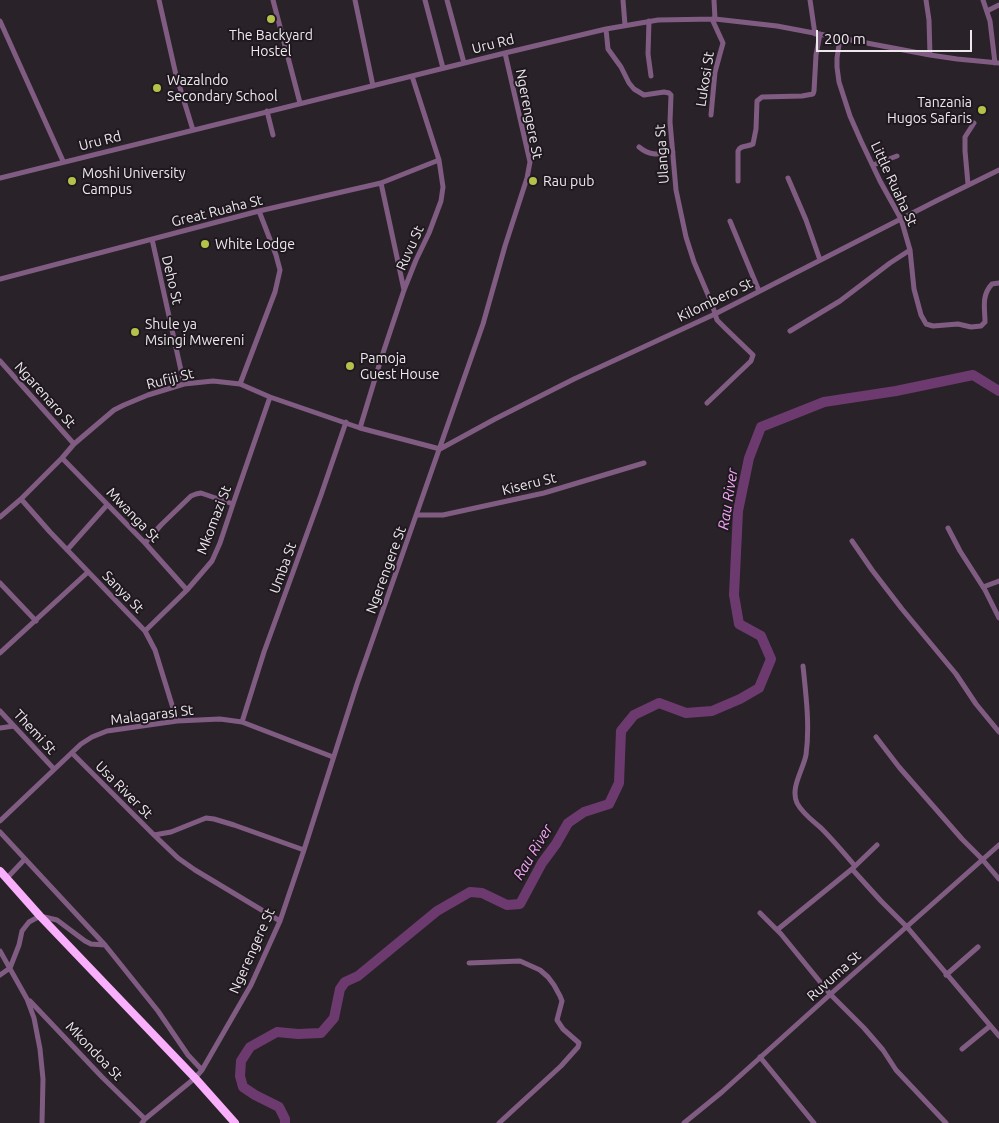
<!DOCTYPE html>
<html>
<head>
<meta charset="utf-8">
<style>
  body { margin:0 }
  #map { position:relative; width:999px; height:1123px; overflow:hidden; background:#292229; font-family:Ubuntu,sans-serif }
  canvas { display:block }
  .scale { position:absolute; left:816px; top:30px; width:156px; height:22px; box-sizing:border-box; border:2px solid #ece8ec; border-top:0; padding-left:6px; font-size:15px; line-height:18px; white-space:nowrap; color:#ece8ec; -webkit-text-stroke:4px #1f191f; paint-order:stroke }
</style>
</head>
<body>
<div id="map">
<canvas width="999" height="1123"></canvas>
<div class="scale">200 m</div>
</div>
<script>
const context = document.querySelector('canvas').getContext('2d');
context.lineJoin = 'round';
function strokePath(path, color, width, dash) { context.strokeStyle = color; context.lineWidth = width; context.lineCap = dash ? 'butt' : 'round'; context.setLineDash(dash || []); context.stroke(path); }
function drawText(font, color, halo, rows, align = 'center') {
  context.font = font + ' Ubuntu,sans-serif'; context.lineWidth = 4; context.setLineDash([]); context.textBaseline = 'middle'; context.strokeStyle = halo; context.fillStyle = color; for (const [text, x, y, turn = 0] of rows) {
    context.save(); context.translate(x, y); context.rotate((+turn || 0) * Math.PI / 180); context.textAlign = isNaN(turn) ? turn : align; if (halo) context.strokeText(text, 0, 0); context.fillText(text, 0, 0); context.restore();
  }
}
strokePath(new Path2D(`
  M285 1123V1119L279 1107 255 1095 243 1087 240 1076 241 1061 250 1047 277 1032 298 1034 321 1033 334 1018 340 989 345 982 358 976 437 911 470 892 482 893 507 905 520 904 542 863 556 844 568 823 584 812 609 804 619 783 621 731 634 715 659 703 686 713 712 711 740 699 759 688 771 659 761 636 739 624 734 595 738 511 749 458 761 427 824 402 896 391 973 375 999 391`), '#6d3a6f', 10);
strokePath(new Path2D(`
  M159 0 176 75 193 130
  M273 0 300 103
  M355 0 373 86
  M425 0 443 68
  M447 0 464 63
  M623 0 625 25
  M714 0 715 19
  M810 0 815 34
  M926 0 929 20 930 55
  M983 0 990 21 995 63
  M987 11 999 5
  M0 21 63 161
  M649 21 648 54 651 76
  M606 29 608 49 621 67 629 83 634 89 644 95 664 92 669 93 671 95 670 122 676 190 686 237 694 262 712 304 717 320 726 329 753 355 751 361 707 403
  M840 38 837 58V67L839 82 850 116 861 141 880 181 901 219 910 250 914 289 921 315 925 322 926 324 933 326 958 324 971 327 981 326 985 322C985 308 981 296 992 284L999 283
  M267 111 273 135
  M711 115 715 72 723 43 712 19
  M639 147C651 157 659 154 673 152
  M873 165 897 156
  M0 178 505 53 606 29 658 20 715 19 777 26 930 55 957 59 999 63
  M788 178 806 220 820 260
  M738 181V151C740 145 748 147 753 144L756 129 757 101 762 97 802 96 813 94 814 91 816 55 820 34
  M381 183 404 290
  M968 184 965 151V137L974 123
  M730 221 759 291
  M152 239 184 384
  M0 279 259 211 381 183 439 160
  M790 331 840 301 890 263 910 250
  M0 361 74 444
  M240 384 275 292 280 270 276 255 259 211
  M360 428 381 359 404 290 416 260 429 233 441 201 443 187 439 160 412 76
  M62 458 145 543 187 590
  M21 499 50 532 145 631 155 650 177 721
  M417 515H443L544 493 644 463
  M0 517 21 499 62 458 74 444 114 410 124 405 148 395 184 384 213 381 240 384 270 397 360 428 440 449 495 419 574 379 715 314 936 201 999 170
  M948 528 960 551 985 590 999 618
  M852 541 872 570 902 609 956 674 976 704 999 732
  M145 543 161 525 191 496 196 494 201 493 233 504
  M67 550 107 505
  M0 583 36 621
  M983 587 999 581
  M145 631 187 590 212 561 220 543 233 504 270 397
  M0 653 88 572
  M803 666C806 695 810 726 806 755 803 770 790 788 797 803 802 813 813 821 821 828 833 840 844 853 855 866
  M0 711 54 769
  M242 722 264 652 321 495 346 422
  M0 728 14 726
  M876 737 899 767 962 839 982 859 999 879
  M72 753 154 835 178 858 195 870 280 921
  M0 821 81 744 92 737 107 731 177 721 220 719 242 722 333 757
  M0 832 105 945 158 1011 188 1055 202 1070
  M154 835 171 832 206 818 214 819 234 825 304 850
  M852 869 881 901 907 927 999 1036
  M7 878 25 859
  M760 913 781 934 830 994 864 1028 883 1050 896 1070 946 1123
  M777 930 852 869 877 845
  M0 951 27 999 34 1018 40 1049 43 1079 42 1123
  M469 963 520 961 540 970 548 977 554 985 560 996 562 1001 557 1020 563 1029 579 1043 578 1047 561 1066 499 1123
  M0 975 10 968 19 945 22 931 29 922 40 916 57 920 85 941 91 944 105 945
  M946 975 978 947
  M30 1001 102 1077 145 1119
  M962 1049 990 1026
  M760 1057 814 1123
  M142 1123 145 1119 195 1078 202 1070 251 985 280 921 304 850 357 684 483 324 505 246 527 178 530 162 505 53
  M684 1123 722 1092 834 991 999 845`), '#815c82', 5);
strokePath(new Path2D(`
  M0 871 40 916 195 1078 235 1123`), '#faaffc', 8);
for (const [x, y, r, color] of [
  [271,19,5,"#b4c24a"],
  [157,88,5,"#b4c24a"],
  [982,110,5,"#b4c24a"],
  [72,181,5,"#b4c24a"],
  [533,181,5,"#b4c24a"],
  [205,244,5,"#b4c24a"],
  [135,332,5,"#b4c24a"],
  [350,366,5,"#b4c24a"]
]) { const dot = new Path2D(); dot.arc(x, y, r, 0, 2 * Math.PI); context.fillStyle = color; context.fill(dot); strokePath(dot, '#1f191f', 2); }
drawText('14px', '#ece8ec', '#1f191f', [
  ["The Backyard",271,35,"center"],
  ["Hostel",271,51,"center"],
  ["Wazalndo",167,80],
  ["Secondary School",167,96],
  ["Tanzania",972,102,"right"],
  ["Hugos Safaris",972,118,"right"],
  ["Moshi University",82,173],
  ["Campus",82,189],
  ["Rau pub",543,181],
  ["White Lodge",215,244],
  ["Shule ya",145,324],
  ["Msingi Mwereni",145,340],
  ["Pamoja",360,358],
  ["Guest House",360,374]
], 'left');
drawText('14px', '#ece8ec', '#1f191f', [
  ["Uru Rd",493,44,-14],
  ["Lukosi St",705,79,-81],
  ["Ngerengere St",529,114,79],
  ["Uru Rd",100,141,-14],
  ["Ulanga St",662,154,-94],
  ["Little Ruaha St",894,184,65],
  ["Great Ruaha St",217,211,-14],
  ["Ruvu St",410,248,-66],
  ["Deho St",172,280,77],
  ["Kilombero St",715,300,-26],
  ["Rufiji St",170,379,-14],
  ["Ngarenaro St",45,395,48],
  ["Kiseru St",529,484,-14],
  ["Mwanga St",133,515,46],
  ["Mkomazi St",214,520,-69],
  ["Umba St",283,568,-70],
  ["Ngerengere St",386,570,-70],
  ["Sanya St",123,592,46],
  ["Malagarasi St",152,715,-7],
  ["Themi St",35,732,47],
  ["Usa River St",124,790,45],
  ["Ngerengere St",252,951,-66],
  ["Ruvuma St",834,976,-42],
  ["Mkondoa St",94,1051,46]
]);
drawText('italic 15px', '#f1a5f4', '#1f191f', [
  ["Rau River",728,499,-81],
  ["Rau River",533,852,-59]
]);
</script>
</body>
</html>
